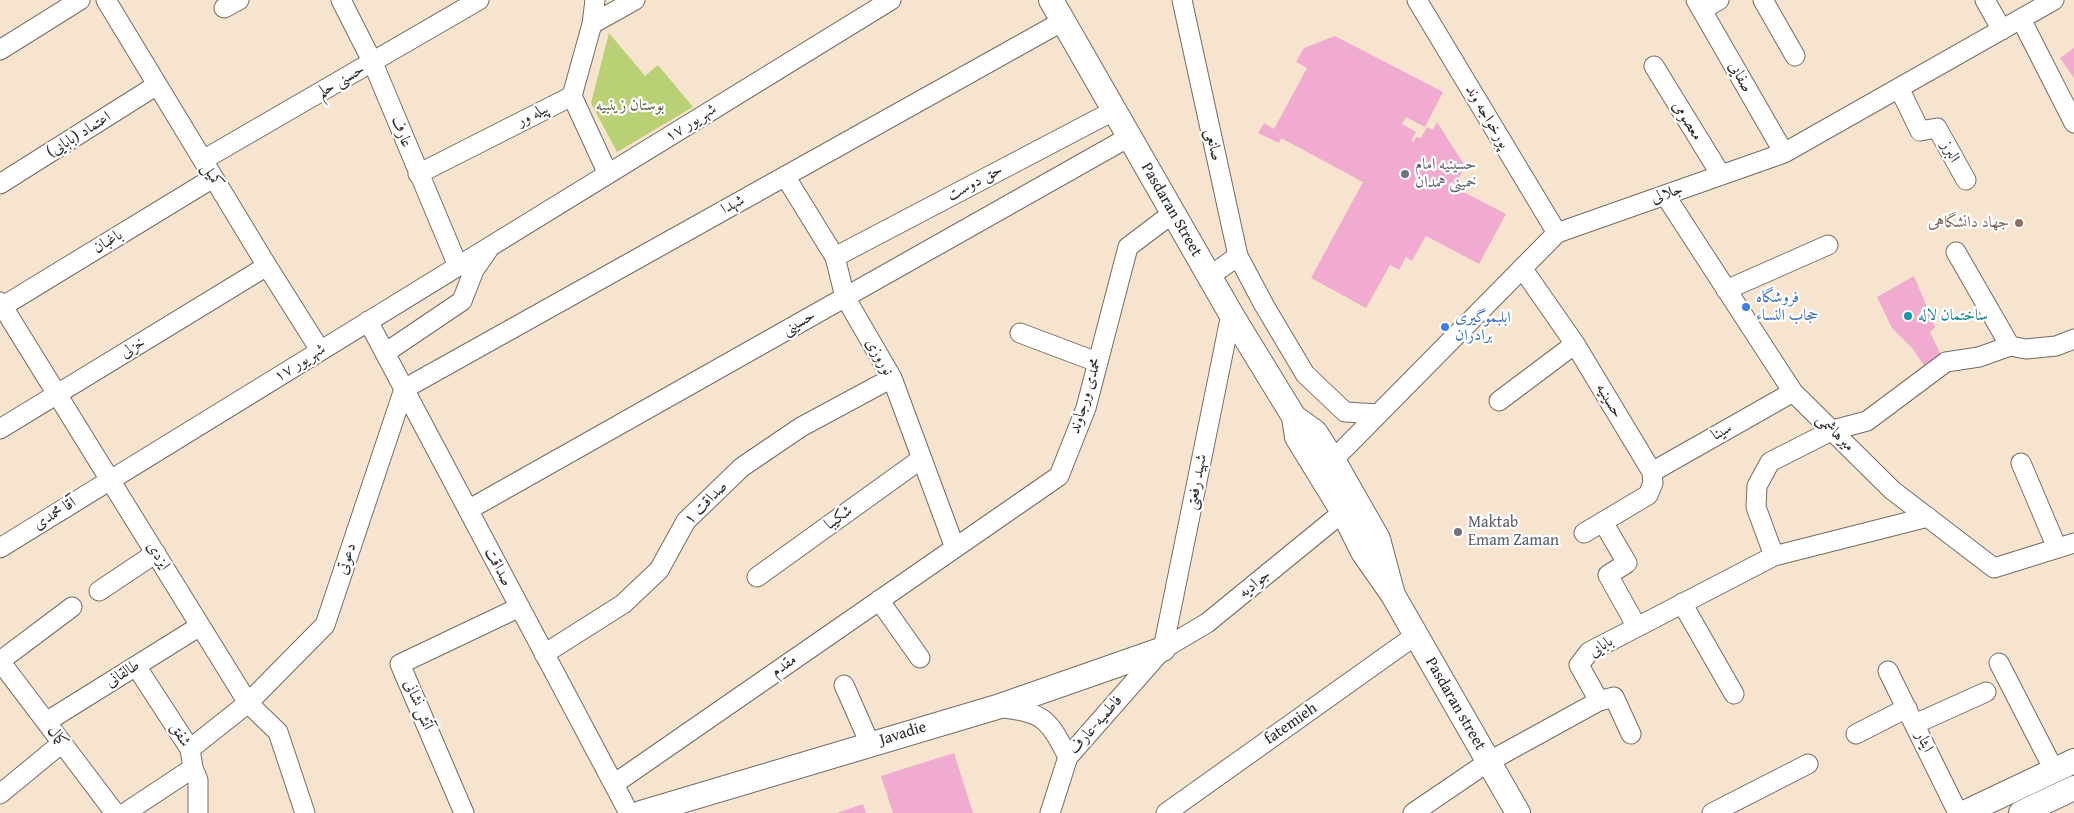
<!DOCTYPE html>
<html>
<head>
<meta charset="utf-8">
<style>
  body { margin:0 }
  canvas { display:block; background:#f6e4ce }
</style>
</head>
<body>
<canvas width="2074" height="813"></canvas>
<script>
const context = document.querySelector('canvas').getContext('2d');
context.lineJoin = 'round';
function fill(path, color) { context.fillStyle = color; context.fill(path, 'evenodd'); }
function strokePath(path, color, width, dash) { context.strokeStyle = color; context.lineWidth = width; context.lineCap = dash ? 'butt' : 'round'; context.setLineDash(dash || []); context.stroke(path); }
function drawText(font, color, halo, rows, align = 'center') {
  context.font = font + ' "Gentium Book Plus",Amiri,serif'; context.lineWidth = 4.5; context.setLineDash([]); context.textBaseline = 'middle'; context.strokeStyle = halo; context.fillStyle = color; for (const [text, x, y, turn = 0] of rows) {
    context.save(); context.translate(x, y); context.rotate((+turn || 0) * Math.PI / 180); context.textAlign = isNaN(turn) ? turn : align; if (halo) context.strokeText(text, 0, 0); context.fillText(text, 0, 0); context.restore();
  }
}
fill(new Path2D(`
  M609 33 645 76 658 65 693 107 617 152 591 103Z`), '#b9d074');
fill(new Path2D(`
  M1335 36 1443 92 1425 127 1406 117 1402 124 1416 132 1411 140 1414 142 1416 137 1421 138 1427 127 1433 130 1437 122 1465 166 1454 187 1506 214 1479 264 1426 236 1412 261 1406 257 1399 270 1390 265 1366 308 1311 278 1363 182 1281 138 1279 143 1258 133 1264 123 1274 129 1307 68 1296 62 1304 48Z
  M2074 48V78L2060 58Z
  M1914 276 1935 327 1930 332 1941 355 1925 367 1912 348 1892 328 1877 297Z
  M954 753 973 813H893L881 776Z
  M863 804 866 813H837Z`), '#f1abd1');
const minor = new Path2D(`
  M106 0 267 266 320 350
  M341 0 373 63 458 266
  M1182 0 1238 256 1210 276
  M1417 0 1557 233
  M1696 0 1784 153
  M1763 0 1795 56
  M1985 0 2002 30
  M224 8 239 0
  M1702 10 1719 0
  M2021 19 2074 123
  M592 24 595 0
  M0 50 80 0
  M1654 66 1721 175
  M1899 88 1920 131 1937 128 1966 180
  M572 96 592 24 635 0
  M203 160 479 0
  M418 174 572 96 608 174
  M785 176 835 257 845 297 892 378 955 548
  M0 184 157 85
  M1665 195 1793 392 1892 490 1994 568 2074 543
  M1956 252 2010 346
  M1238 256 1264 305 1305 374 1345 412 1379 414
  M835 257 1115 110
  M1522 268 1575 344 1652 472 1653 483 1648 495 1584 533
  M1726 290 1828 245
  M0 302 248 703 278 732 305 813
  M0 308 213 178
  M368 321 629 813
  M1020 333 1097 362
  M385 353 462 301 474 270 488 250
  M1499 401 1575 344
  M0 429 267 266
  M1333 460 1557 233 1784 153 2054 0
  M2021 463 2057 548
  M1652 472 1793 392
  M468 510 1129 137
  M1928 517 1774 556 1756 507 1757 486 1770 462 1833 430 1867 421 1946 362 1979 357 2010 346 2026 349 2056 346 2074 339
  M1603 522 1627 563 1608 575 1637 627
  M0 548 891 0
  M757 577 921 459
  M99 591 156 553
  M879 600 920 658
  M1682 603 1734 694
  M1163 649 1231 314
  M544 654 623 604 659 570 686 521 742 467 801 427 892 378
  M0 661 115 813
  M0 661 72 607
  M1999 663 2054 770
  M136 666 190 749 193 768 198 780V813
  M1888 671 1958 813
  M844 685 870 744
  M1599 701 1614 697 1631 734
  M997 707C1043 713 1047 716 1068 757
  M46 722 200 626
  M1915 724 1986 692
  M1856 734 1907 708
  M190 749 248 703 325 625 404 389 1063 21
  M614 784 1059 476 1086 408 1128 247 1173 213
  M0 794 62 743
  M125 813 193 768
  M464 813 400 664 520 607
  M1050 813 1068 757 1163 649 1207 623 1343 512
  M1166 813 1416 635
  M1413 813 1488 762 1599 701 1579 665 1589 652 1774 556
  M1712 813 1808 764`);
const major = new Path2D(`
  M1051 0 1231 314 1294 417 1315 432 1333 460 1378 539 1393 595
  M1294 417 1297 437 1343 512 1363 552 1393 595 1518 813
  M641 813 997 707 1163 649
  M1964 813 2074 761
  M2021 813 2074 788`);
strokePath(minor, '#726c64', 21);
strokePath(major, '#726c64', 26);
strokePath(minor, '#fff', 19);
strokePath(major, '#fff', 24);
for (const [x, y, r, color] of [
  [1405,174,5,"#6b7280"],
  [2019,223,5,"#8d6e63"],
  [1746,307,5,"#3f7fe0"],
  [1908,316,5,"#0f9aa8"],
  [1445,327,5,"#3f7fe0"],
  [1458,532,5,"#6b7280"]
]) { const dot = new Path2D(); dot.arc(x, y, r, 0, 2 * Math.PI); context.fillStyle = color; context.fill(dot); strokePath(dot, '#fff', 2); }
drawText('16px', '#2b2b2b', '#fff', [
  ["صفایی",1740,77,60],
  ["حسنی حلم",341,81,-30],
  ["پیله ور",533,115,-27],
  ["پورخواجه وند",1487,117,59],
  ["معصومی",1687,121,58],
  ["۱۷ شهریور",691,123,-32],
  ["عارف",401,132,68],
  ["اعتماد (بابایی)",79,135,-32],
  ["صانعی",1213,145,77],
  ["البرز",1950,152,61],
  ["کمیل",212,176,59],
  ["حق دوست",975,183,-28],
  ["جلالی",1667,194,-19],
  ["شهدا",733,205,-29],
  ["Pasdaran Street",1171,210,60],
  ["باغبان",108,242,-31],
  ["حسینی",799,323,-29],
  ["خزلی",133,348,-31],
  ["نوروزی",879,357,60],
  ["۱۷ شهریور",300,363,-32],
  ["محمدی ورجاوند",1086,396,-73],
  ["حسینیه",1609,401,59],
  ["سینا",1722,432,-30],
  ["میرهاشمی",1835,433,45],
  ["شهید رفعتی",1197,482,-79],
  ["صداقت ۱",706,503,-45],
  ["آقا محمدی",55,514,-32],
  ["شکیبا",839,518,-36],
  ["ایزدی",158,556,58],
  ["دعوتی",347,559,-72],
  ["صداقت",498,567,62],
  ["جوادیه",1255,584,-39],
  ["بابایی",1601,647,-33],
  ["مقدم",784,666,-35],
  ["طالقانی",123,674,-32],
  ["Pasdaran street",1455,704,60],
  ["آتش نشانی",418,705,67],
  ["fatemieh",1291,724,-35],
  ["فاطمیه-عارف",1096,725,-49],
  ["Javadie",903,734,-17],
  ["شفق",180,735,59],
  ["کمال",57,737,53],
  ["ایثار",1924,742,64]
]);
drawText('16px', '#565d41', '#fff', [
  ["بوستان زینبیه",630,106]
]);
drawText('16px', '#5b616d', '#fff', [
  ["حسینیه امام",1415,165],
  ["خمینی همدان",1415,183],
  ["Maktab",1468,523],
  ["Emam Zaman",1468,541]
], 'left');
drawText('16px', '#785e54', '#fff', [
  ["جهاد دانشگاهی",2009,223]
], 'right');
drawText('16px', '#366cbe', '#fff', [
  ["فروشگاه",1756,298],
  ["حجاب النساء",1756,316],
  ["ابلبموگیری",1455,318],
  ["برادران",1455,336]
], 'left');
drawText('16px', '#0d838f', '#fff', [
  ["ساختمان لاله",1918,316]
], 'left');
</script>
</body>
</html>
